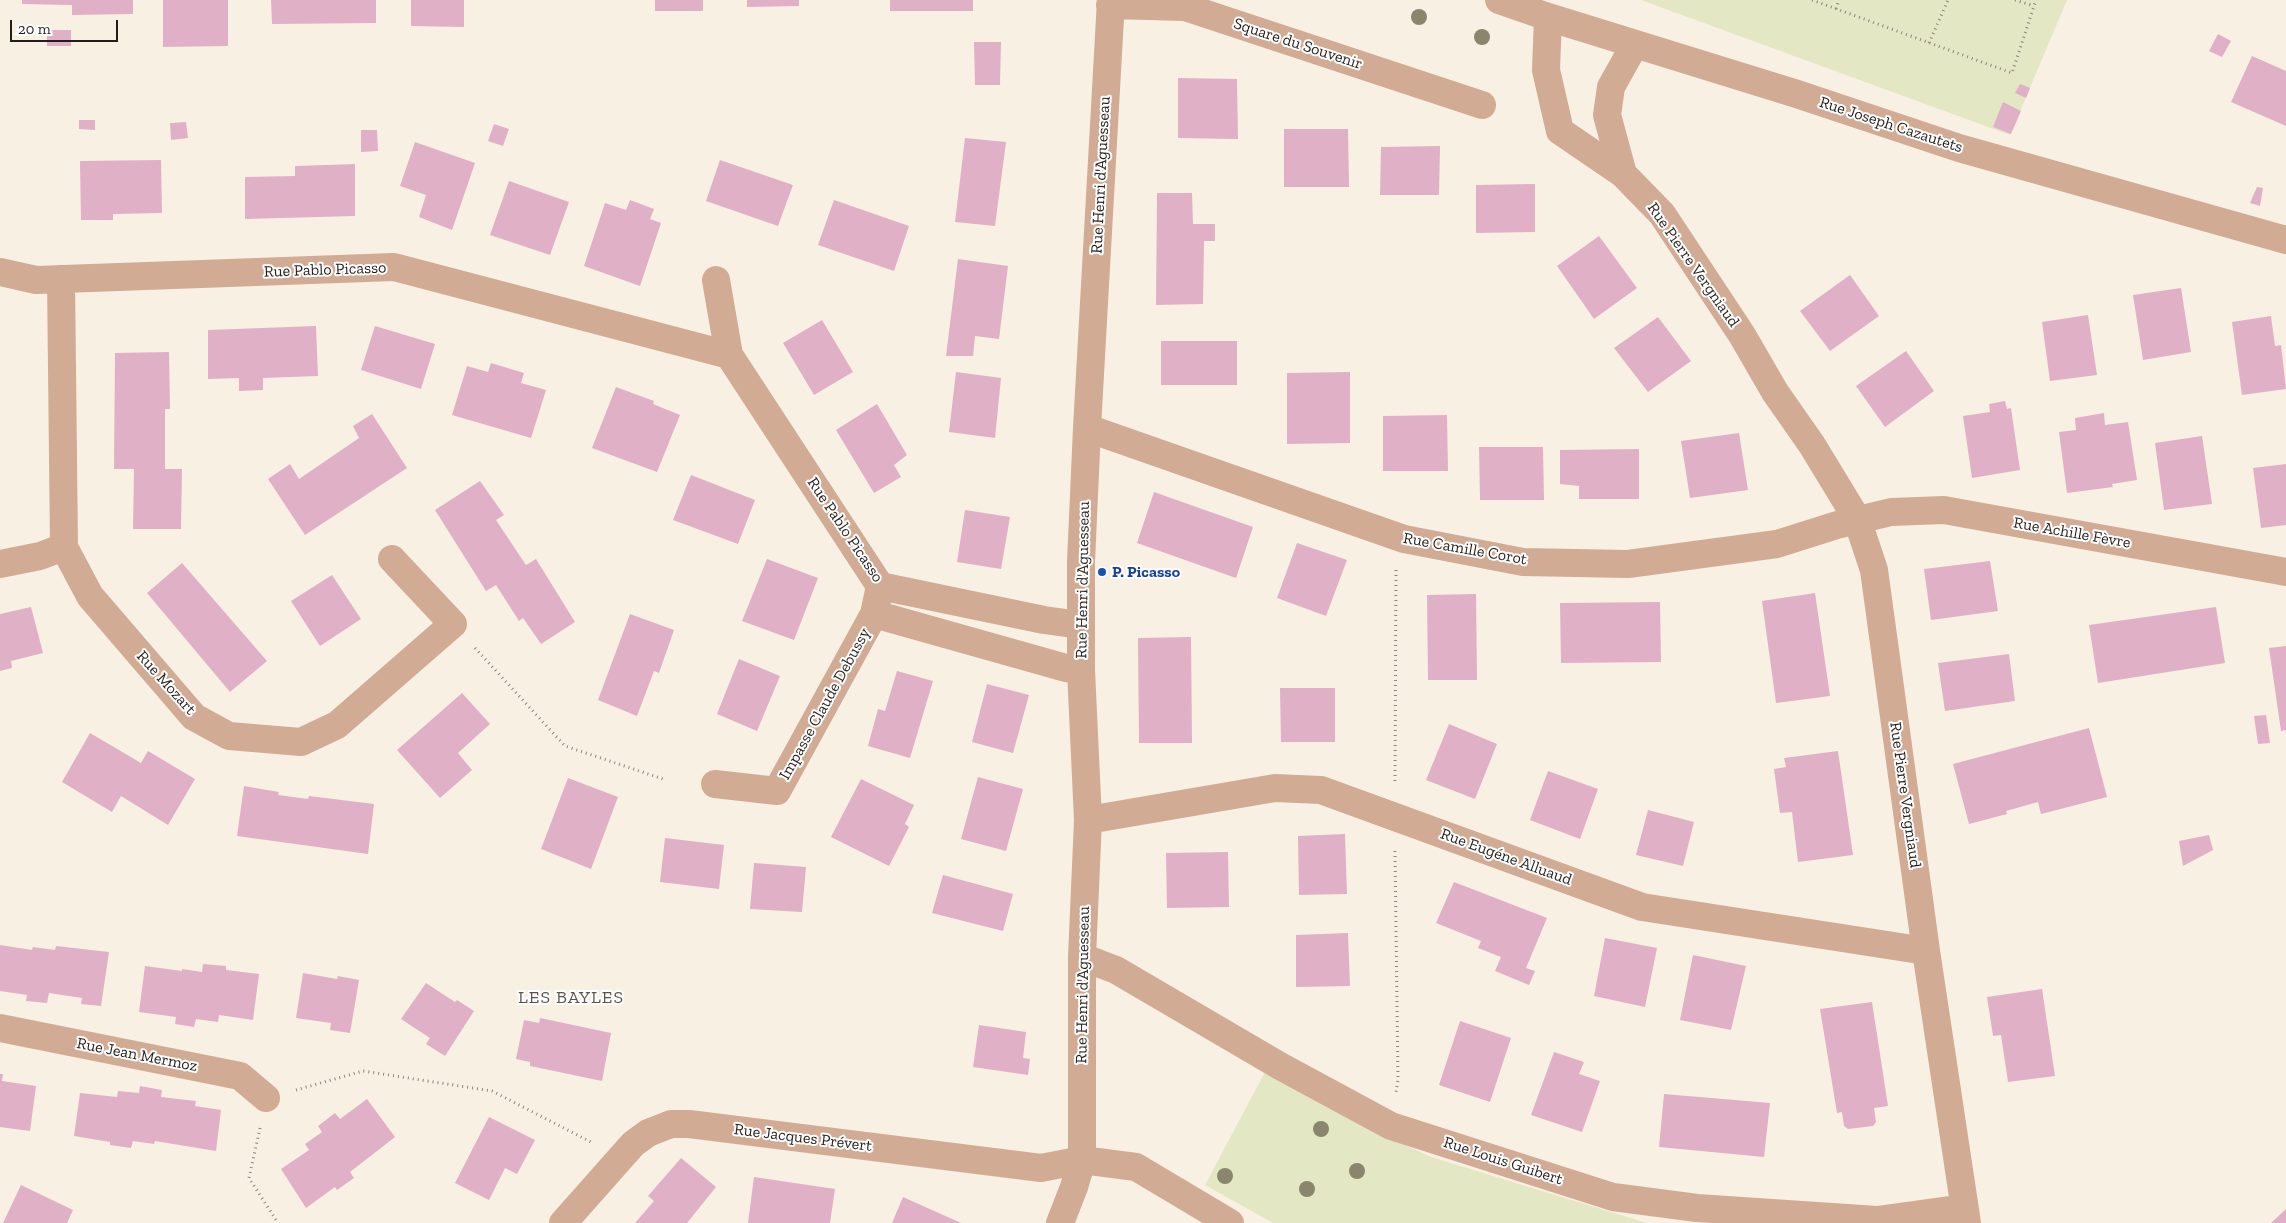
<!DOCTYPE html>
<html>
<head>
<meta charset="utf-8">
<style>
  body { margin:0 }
  #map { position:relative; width:2286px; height:1223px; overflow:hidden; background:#f9f0e4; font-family:"Zilla Slab",serif }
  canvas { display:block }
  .scale { position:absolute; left:10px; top:20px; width:108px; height:22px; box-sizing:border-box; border:2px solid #221f1b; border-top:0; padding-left:6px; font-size:15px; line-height:18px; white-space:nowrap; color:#221f1b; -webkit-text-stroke:4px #fff; paint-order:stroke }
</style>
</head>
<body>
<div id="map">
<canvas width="2286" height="1223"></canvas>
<div class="scale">20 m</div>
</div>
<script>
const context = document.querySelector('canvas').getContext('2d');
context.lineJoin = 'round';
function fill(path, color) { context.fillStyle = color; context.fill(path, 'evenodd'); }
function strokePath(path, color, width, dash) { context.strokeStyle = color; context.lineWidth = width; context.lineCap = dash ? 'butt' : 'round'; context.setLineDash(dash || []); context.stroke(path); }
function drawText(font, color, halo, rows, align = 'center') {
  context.font = font + ' "Zilla Slab",serif'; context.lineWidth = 4; context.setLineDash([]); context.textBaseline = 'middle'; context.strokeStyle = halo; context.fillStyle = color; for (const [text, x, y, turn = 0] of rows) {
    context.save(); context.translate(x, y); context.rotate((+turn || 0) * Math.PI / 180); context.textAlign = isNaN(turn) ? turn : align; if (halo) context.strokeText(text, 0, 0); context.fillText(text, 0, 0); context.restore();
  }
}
fill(new Path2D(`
  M1641 0H2067L2010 135Z
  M1265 1072 1357 1123 1431 1157 1647 1223H1273L1205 1185Z`), '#e3e7c4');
fill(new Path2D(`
  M22 0H133V14L72 15V5L22 4Z
  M163 0H228V46L163 47Z
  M271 0H376V23L272 24Z
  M411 0H464V27L411 26Z
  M655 0H703V11H655Z
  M747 0H799V6L747 7Z
  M890 0H973V11H890Z
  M47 30H71V46H47Z
  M2218 34 2231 41 2222 57 2209 51Z
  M974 42H1001L1000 85H975Z
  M2252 56 2286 71V126L2231 102Z
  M1178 78 1237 79 1238 139 1178 138Z
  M2020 84 2030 88 2026 98 2015 93Z
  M2003 102 2021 111 2011 134 1993 127Z
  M79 120H95V130L79 129Z
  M186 122 188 138 171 140 170 123Z
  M494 124 509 129 503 146 488 141Z
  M1284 129H1348L1349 187H1284Z
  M361 130H377L378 151 361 152Z
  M965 138 1006 142 995 226 955 222Z
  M415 142 475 163 452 230 419 217 426 195 400 186Z
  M1440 146 1439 195H1380L1381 147Z
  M161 160 162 213 113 214V220H81L80 161Z
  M720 160 793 185 778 226 706 201Z
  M355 164V216L245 219V177L295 176V166Z
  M509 181 569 202 550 255 490 235Z
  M1535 184V232L1476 233V185Z
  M2257 187 2263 188 2260 206 2250 203Z
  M1157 193H1192L1193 224H1215V241H1204L1203 304 1156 305Z
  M630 200 654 209 650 219 661 223 640 286 584 266 605 203 626 210Z
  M834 200 909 226 894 271 818 245Z
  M1599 236 1637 288 1594 319 1557 266Z
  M958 259 1008 266 999 339 975 336 973 356H946Z
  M1850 275 1879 316 1830 351 1800 311Z
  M2181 288 2191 352 2143 360 2133 295Z
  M2088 315 2097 375 2050 381 2042 322Z
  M2271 316 2275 346 2281 345 2286 389 2242 395 2232 322Z
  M1658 317 1691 361 1648 392 1614 348Z
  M822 320 853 372 814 395 783 343Z
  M316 326 318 376 263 378V390L239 391V378L208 379V330Z
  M375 326 435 344 421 389 361 370Z
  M1161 341H1237V385H1161Z
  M1906 351 1934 391 1885 427 1856 386Z
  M169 352 170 409H165V469H182L181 529H133L134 469H114L115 353Z
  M491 363 524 373 521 383 546 390 531 438 452 415 467 366 488 372Z
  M956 372 1001 378 995 438 949 432Z
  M1350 372V443L1287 444V373Z
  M616 387 654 401 653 404 680 415 657 472 592 448Z
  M2005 401 2007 409 2011 408 2020 470 1972 478 1963 416 1990 412 1989 404Z
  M877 404 907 455 894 465 901 477 874 493 836 430Z
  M2104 413 2105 425 2128 422 2137 480 2112 484 2113 487 2067 493 2059 432 2076 430 2075 418Z
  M372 414 407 468 305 535 268 479 290 464 299 479 359 438 353 426Z
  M1447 415 1448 471H1383V416Z
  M1739 433 1748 490 1690 498 1681 441Z
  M2202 436 2212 504 2164 510 2155 443Z
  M1479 447H1543L1544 500H1480Z
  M1639 449V499H1579V486L1560 484V450Z
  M2286 464V525L2261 528 2253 468Z
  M691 475 755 500 738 544 673 520Z
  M480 481 504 515 496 520 526 565 536 559 575 622 541 644 523 618 519 621 496 585 486 591 435 510Z
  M1154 492 1253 527 1236 578 1137 543Z
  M965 510 1010 517 1001 569 957 562Z
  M1297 543 1347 560 1326 616 1277 598Z
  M767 559 818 578 794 640 742 621Z
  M1990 561 1998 611 1931 620 1924 569Z
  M182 563 267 661 230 692 147 593Z
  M332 575 361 619 320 646 291 601Z
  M1815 593 1830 696 1776 703 1762 601Z
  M1476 594 1477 680H1428L1427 595Z
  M1660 602 1661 662 1561 663 1560 603Z
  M31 607 43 653 11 661 12 668 0 671V614Z
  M2216 607 2225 663 2098 683 2089 625Z
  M630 614 674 630 659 673 654 671 637 716 598 700Z
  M1191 637 1192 743H1139L1138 638Z
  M2286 646V730L2281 731 2269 648Z
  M2009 654 2015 701 1945 711 1938 663Z
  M739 659 780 676 757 731 717 714Z
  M897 671 933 681 910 758 868 746 878 709 885 711Z
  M987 684 1029 695 1013 753 972 742Z
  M1280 688H1335V742H1281Z
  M462 693 490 724 458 753 472 770 440 798 397 750Z
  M2266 715 2270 743 2258 744 2254 716Z
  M1449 724 1497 744 1475 799 1426 780Z
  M2089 728 2107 797 2041 814 2038 802 2006 811 2007 814 1969 824 1953 764Z
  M90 733 141 763 148 751 195 779 168 825 121 796 112 812 62 782Z
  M1838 751 1853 855 1798 862 1792 812 1780 813 1774 769 1786 767 1784 758Z
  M1548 771 1598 789 1580 839 1530 820Z
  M978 777 1023 789 1006 851 961 839Z
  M568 778 618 797 591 869 541 849Z
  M861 779 914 805 905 824 909 827 889 866 831 837Z
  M244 786 279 792 278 795 308 799 309 796 374 804 368 854 237 836Z
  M1648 810 1694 822 1683 866 1636 855Z
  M1345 834 1347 894 1299 895 1298 836Z
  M2209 835 2213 850 2183 866 2179 841Z
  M665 838 724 845 719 889 660 882Z
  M1228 852 1229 907 1167 908 1166 853Z
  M754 863 806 867 802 912 750 909Z
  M943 875 1013 894 1003 931 932 913Z
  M1454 882 1547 918 1526 968 1535 971 1529 985 1495 971 1501 957 1478 948 1481 941 1436 923Z
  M1348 933 1350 986 1296 987V935Z
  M1605 938 1657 948 1645 1007 1594 996Z
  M0 945 32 950 33 947 55 950 56 946 109 952 101 1006 81 1004 82 998 49 993 47 1003 26 1001 27 995 0 991Z
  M1693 955 1746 966 1731 1030 1680 1020Z
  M203 964 226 966V970L259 974 253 1020 219 1015 218 1022 196 1019 194 1027 175 1024 176 1017 139 1012 145 966 182 971V969L202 972Z
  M303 973 337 979 338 976 359 980 350 1033 330 1030 331 1023 296 1018Z
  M426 983 455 1002 457 1000 474 1011 445 1056 426 1044 430 1038 401 1019Z
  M2042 989 2055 1076 2008 1082 2001 1035 1993 1036 1987 997Z
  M1872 1002 1888 1106 1874 1108 1876 1122 1873 1126 1848 1129 1844 1126 1842 1112 1837 1113 1820 1009Z
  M540 1018 611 1033 602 1081 530 1066V1062L516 1059 524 1020 539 1023Z
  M1460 1021 1511 1038 1490 1102 1439 1085Z
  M979 1025 1026 1032 1023 1058 1030 1059 1028 1075 973 1067Z
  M1554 1052 1584 1062 1579 1074 1600 1081 1582 1132 1531 1115Z
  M0 1074H3L2 1081 36 1086 30 1131 0 1127Z
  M140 1086 162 1090 161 1097 196 1101 195 1106 221 1110 216 1151 155 1141 154 1144 133 1141 131 1148 110 1145V1142L74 1136 80 1093 117 1097 118 1091 139 1093Z
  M1664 1094 1770 1103 1764 1157 1659 1147Z
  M367 1099 395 1137 350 1172 354 1178 337 1190 335 1187 306 1208 281 1169 309 1150 305 1144 322 1132 318 1126 335 1113 340 1119Z
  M489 1117 535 1140 517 1174 505 1168 489 1200 455 1183Z
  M681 1158 716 1187 687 1223H635L654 1201 648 1196Z
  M754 1177 835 1189 830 1223H748Z
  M21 1185 73 1210 67 1223H3Z
  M903 1197 961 1223H892Z
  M2286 1209V1223H2271Z`), '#e0b0c6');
strokePath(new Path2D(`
  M1812 0 2012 73 2036 0
  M2015 0 2034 6
  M1836 9 1839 0
  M1929 43 1948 0
  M475 648 565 746 666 780
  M1395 781 1396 570
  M1395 851 1398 1080 1396 1092
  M296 1090 363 1071 492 1091 591 1142
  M260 1128 249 1178 278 1223`), '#8c867e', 3, [1, 4]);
strokePath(new Path2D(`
  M1499 0 1548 17 1797 94 1959 148 2286 240
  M1110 5 1185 7 1482 105
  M1548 17 1546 70 1560 131 1623 174 1662 214 1742 335 1775 392 1812 445 1857 519 1874 570 1926 951 1967 1223
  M1623 174 1607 115 1611 87 1635 44
  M0 272 36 280 394 267 729 355 880 586 1044 620 1080 625
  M61 279 64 547 90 596 194 717 229 736 301 742 337 725 453 624 392 559
  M716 280 729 355
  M1087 428 1404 539 1523 562 1628 564 1777 544 1837 525 1891 512 1944 510 2286 572
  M0 564 40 556 64 547
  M874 614 1066 668 1081 670
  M715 784 777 791 874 614 880 586
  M1088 820 1275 788 1321 790 1642 907 1926 951
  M1082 957 1116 970 1280 1066 1391 1126 1613 1197 1697 1208 1877 1220 1964 1208
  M0 1028 240 1076 266 1098
  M563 1223 633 1144 648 1133 671 1124H689L1041 1168 1082 1160 1136 1167 1230 1223
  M1060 1223 1074 1187 1082 1160V957L1088 820 1081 670V562L1087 428 1111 0`), '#d2ab95', 28);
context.fillStyle = '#89866d';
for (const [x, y] of [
  [1419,17],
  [1482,37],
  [1321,1129],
  [1357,1171],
  [1225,1176],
  [1307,1189]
]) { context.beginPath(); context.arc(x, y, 8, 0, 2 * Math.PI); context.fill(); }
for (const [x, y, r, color] of [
  [1102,572,5,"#1a4fb4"]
]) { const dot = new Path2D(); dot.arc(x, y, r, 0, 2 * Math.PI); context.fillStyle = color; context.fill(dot); strokePath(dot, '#fff', 2); }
drawText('16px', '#221f1b', '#fff', [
  ["Square du Souvenir",1298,44,18],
  ["Rue Joseph Cazautets",1891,125,18],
  ["Rue Henri d'Aguesseau",1101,175,-87],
  ["Rue Pierre Vergniaud",1693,265,55],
  ["Rue Pablo Picasso",325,270,-2],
  ["Rue Pablo Picasso",845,530,56],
  ["Rue Achille Fèvre",2072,533,10],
  ["Rue Camille Corot",1465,549,10],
  ["Rue Henri d'Aguesseau",1083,580,-89],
  ["Rue Mozart",166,683,48],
  ["Impasse Claude Debussy",825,704,-61],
  ["Rue Pierre Vergniaud",1905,795,82],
  ["Rue Eugéne Alluaud",1506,857,20],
  ["Rue Henri d'Aguesseau",1083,985,-89],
  ["Rue Jean Mermoz",137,1055,11],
  ["Rue Jacques Prévert",803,1138,7],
  ["Rue Louis Guibert",1503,1161,18]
]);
drawText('bold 16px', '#164399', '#fff', [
  ["P. Picasso",1112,572]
], 'left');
context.letterSpacing = '1px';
drawText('18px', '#5d554b', '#fff', [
  ["LES BAYLES",571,998]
]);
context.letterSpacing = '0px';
</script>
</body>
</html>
